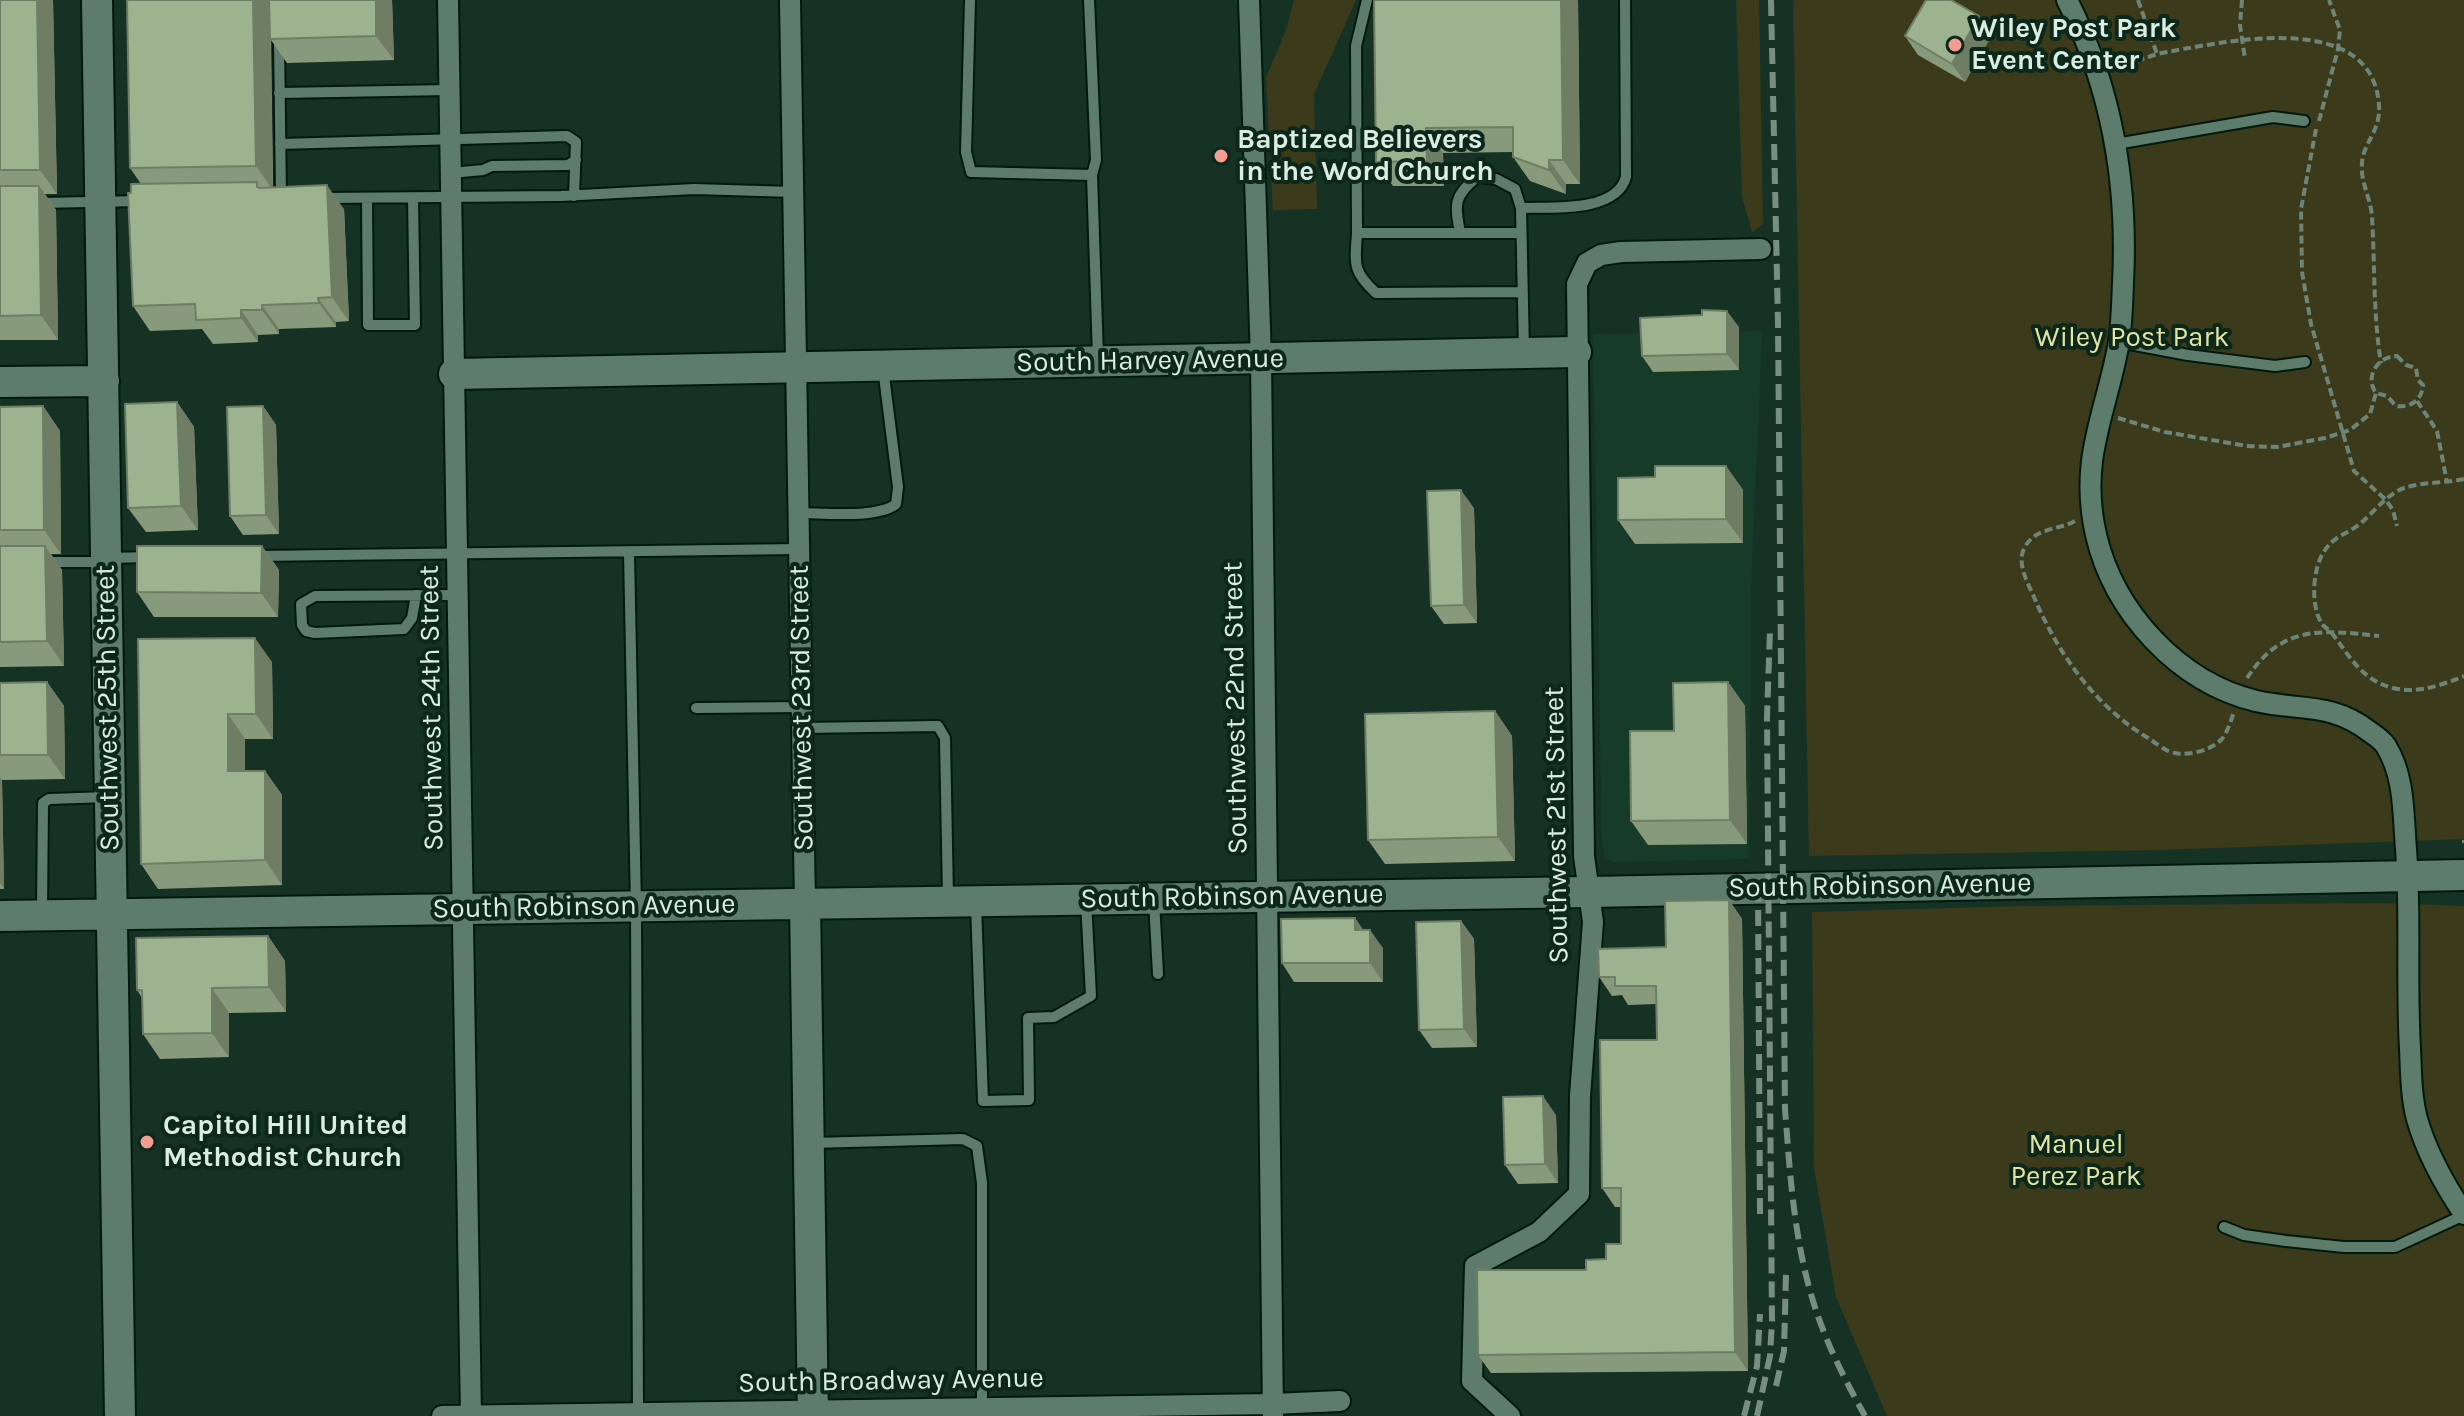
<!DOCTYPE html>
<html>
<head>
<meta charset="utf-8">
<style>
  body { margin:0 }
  canvas { display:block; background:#163224 }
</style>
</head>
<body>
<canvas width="2464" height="1416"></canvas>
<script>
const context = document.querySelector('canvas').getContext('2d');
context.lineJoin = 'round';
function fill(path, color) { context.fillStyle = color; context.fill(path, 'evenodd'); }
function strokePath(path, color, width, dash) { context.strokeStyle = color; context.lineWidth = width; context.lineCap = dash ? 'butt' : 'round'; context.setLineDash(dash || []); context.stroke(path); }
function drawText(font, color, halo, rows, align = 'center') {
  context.font = font + ' Karla,sans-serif'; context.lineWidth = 8; context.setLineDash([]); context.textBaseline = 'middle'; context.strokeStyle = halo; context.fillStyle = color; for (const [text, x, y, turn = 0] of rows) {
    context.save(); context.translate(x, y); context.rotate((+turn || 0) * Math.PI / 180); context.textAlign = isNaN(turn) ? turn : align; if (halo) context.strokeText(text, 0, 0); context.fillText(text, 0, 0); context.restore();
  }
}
fill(new Path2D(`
  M1762 331 1751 586 1749 859 1614 862 1605 858 1602 842 1593 334Z`), '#163b29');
fill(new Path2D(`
  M1294 0H1356L1314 94 1317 209 1273 210 1266 78 1286 30Z
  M1736 0H1759L1763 224 1752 232 1742 197Z
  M1793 0H2464V839L2160 850 1809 856Z
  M2381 903 2464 906V1416H1887L1836 1297 1814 1168 1812 912 2024 906Z`), '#3b3a1b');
const lane = new Path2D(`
  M970 0 966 152 971 172 1092 175 1096 160 1089 0
  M1367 0 1356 46 1357 233H1521
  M279 40 281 198
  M279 93 449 90
  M280 144 567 136 576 142 574 196
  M2116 144 2273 117 2304 121
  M451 173 483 170 492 166 568 165 576 160
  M1092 175 1098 357
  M322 198 561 196 694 189 794 192
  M367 198 368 325H415L413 198
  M38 203 142 201
  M1357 233C1355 264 1352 271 1376 293L1522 292
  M1460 233C1455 205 1453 196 1477 177L1496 179 1515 189 1521 208
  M2119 342 2188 355 2275 366 2305 362
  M1524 351 1521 208C1552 207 1616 213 1626 177L1625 0
  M798 513C823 513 877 519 896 504L898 487 883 368
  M629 552 636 907 638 1413
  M257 556 799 549
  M109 558 149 557
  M42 562H102
  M416 595 412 618 404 629 315 633 306 631 302 625 301 604 315 596 458 595
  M696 708 802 707
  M802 728 938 726 945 738 948 898
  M1154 901 1158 974
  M976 905 983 1101 1029 1100 1028 1018 1054 1017 1091 996 1086 901
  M42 913 43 803 49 799 108 797
  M811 1143 963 1139 977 1146 982 1183V1408
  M2224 1227 2244 1235 2286 1241 2344 1247H2395L2464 1215`);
const street = new Path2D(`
  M448 0 471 1416
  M790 0 805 904
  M1249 0 1261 359 1273 1416
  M2067 0C2112 88 2128 185 2123 283 2122 304 2122 326 2118 347 2105 416 2079 460 2096 535 2114 612 2178 682 2256 701 2300 711 2332 702 2370 732 2376 736 2382 740 2386 746 2405 777 2403 814 2406 849 2411 916 2406 982 2410 1048 2411 1072 2411 1096 2417 1119 2427 1154 2444 1184 2464 1214
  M442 1416 1273 1404 1340 1401
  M1510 1416 1472 1381 1475 1266 1539 1232 1579 1194 1580 1096 1593 922 1584 856 1577 284 1587 263 1601 255 1621 252 1761 249`);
const secondary = new Path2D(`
  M97 0 120 1416
  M454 374 1576 352
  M0 382 104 381
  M805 904 813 1416
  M0 916 1589 892 2464 875`);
strokePath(lane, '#00190d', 14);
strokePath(street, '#00190d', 24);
strokePath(secondary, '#00190d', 34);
strokePath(new Path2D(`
  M2138 0 2157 54C2218 43 2372 6 2379 105 2381 131 2363 143 2362 163 2360 182 2371 198 2372 217 2375 266 2373 315 2381 363
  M2242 0 2240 25 2245 59
  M2114 69 2157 54
  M2319 121 2338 49 2340 30 2329 0
  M2316 129 2301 209 2302 272 2311 324 2354 471 2386 500 2393 510 2397 526
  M2397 356 2406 365 2416 368 2418 380 2423 385C2422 400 2411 408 2396 406L2387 396 2376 393C2364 377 2378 356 2397 356Z
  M2417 401 2437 431 2447 482
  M2118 418 2165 432 2247 446 2277 447 2325 438 2350 430 2370 414 2376 393
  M2464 479C2445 483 2422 482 2404 488 2387 494 2374 512 2361 523 2347 535 2335 534 2323 553 2313 570 2310 605 2322 624 2324 627 2328 629 2331 632 2349 655 2361 680 2393 688 2417 694 2442 685 2464 676
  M2075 521C2059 530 2038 527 2026 545 2015 561 2027 581 2034 597 2058 654 2095 706 2148 738 2156 743 2166 752 2175 753 2189 756 2211 750 2221 740 2227 734 2231 720 2234 712
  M2247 678C2282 624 2323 630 2379 636
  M2464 843V840`), '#6d8578', 4, [8, 4]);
strokePath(lane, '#5e7c6b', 10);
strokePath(street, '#5e7c6b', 20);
strokePath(secondary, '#5e7c6b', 30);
strokePath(new Path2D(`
  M1771 0 1778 323 1785 1109C1790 1174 1794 1241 1814 1304 1826 1343 1845 1380 1865 1416
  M1758 886 1760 1214
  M1776 1386 1784 1351 1786 1273
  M1744 1416 1757 1366 1760 1314
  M1757 1416 1770 1356 1772 1321 1767 717 1770 630`), '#788e82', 6, [16, 8]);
fill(new Path2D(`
  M0 0H53L57 194H45L56 210 58 340H0Z
  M127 0H392L394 60 287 63 271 40 273 187 344 209 349 321 336 322V327L279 329V334L258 335V342L213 344 202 329 150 331 133 306 131 193 141 184 130 168Z
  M1578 0 1580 184H1566V194L1530 181 1513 157V152L1443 153 1444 186H1393L1376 162Z
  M1979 16 1992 35 1965 82 1918 55 1905 36Z
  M1702 315 1739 327V370L1653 372 1642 356Z
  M177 402 194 427 198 530 146 532 128 508Z
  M0 405 1 407 43 406 60 431 61 554H51L62 570 64 666 0 667Z
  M263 406 276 425 279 534 243 535 230 516Z
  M1726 466 1743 490V543L1635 544 1618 520 1655 477Z
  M1474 508 1477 623 1444 624 1431 606Z
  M262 546 279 570 278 617H154L137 592Z
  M138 639 272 662 273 739H245V771H265L282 795V885L158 889 141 864Z
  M47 682 64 706 65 779 2 780 4 889H0V683Z
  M1728 682 1745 706 1747 844 1648 845 1631 821Z
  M1495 711 1512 736 1515 861 1385 864 1368 840Z
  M1729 900 1742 919 1748 1371 1491 1373 1478 1355 1586 1270 1606 1259 1621 1244V1207H1615L1602 1188 1657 1040 1656 1004 1628 1005 1622 995 1612 996 1599 977 1666 947Z
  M1355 918 1363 930 1383 948V982H1294L1282 963Z
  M1461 921 1474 939 1477 1047 1432 1048 1419 1030Z
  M268 936 285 961 286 1012 229 1013V1057L160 1059 143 1034 142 998 137 990Z
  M1556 1115 1558 1183 1518 1184 1505 1165Z`), '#879a7b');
fill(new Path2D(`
  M37 0H53L57 194 40 170Z
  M253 0H270L273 190 256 166Z
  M376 0H392L394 60 376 36Z
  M1561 0H1578L1580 184 1563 160Z
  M1979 16 1992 35 1965 82 1952 64Z
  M1426 128 1443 153 1444 186 1427 161Z
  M1549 160 1566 184V194L1549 170Z
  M327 185 344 209 349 321 332 297Z
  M39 186 56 210 58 340 41 315Z
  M318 298 336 322V327L319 303Z
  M262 305 279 329V334L262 310Z
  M241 310 258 335V342L241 318Z
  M1727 311 1739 327V370L1727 354Z
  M177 402 194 427 198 530 181 506Z
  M43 406 60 431 61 554 44 530Z
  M263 406 276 425 279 534 266 515Z
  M1726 466 1743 490V543L1726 519Z
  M1461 490 1474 508 1477 623 1464 605Z
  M45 546 62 570 64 666 47 641Z
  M262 546 279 570 278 617 261 593Z
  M255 638 272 662 273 739 256 714Z
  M47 682 64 706 65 779 48 755Z
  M1728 682 1745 706 1747 844 1730 820Z
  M1495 711 1512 736 1515 861 1498 837Z
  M228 714 245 739V795L228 771Z
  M265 771 282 795V885L265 860Z
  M0 777 2 780 4 889 0 883Z
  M1729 900 1742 919 1748 1371 1735 1352Z
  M1355 918 1368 937 1355 930Z
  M1461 921 1474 939 1477 1047 1464 1029Z
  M1370 930 1383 948V982L1370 963Z
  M268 936 285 961 286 1012 269 987Z
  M212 988 229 1013V1057L212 1033Z
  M1543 1096 1556 1115 1558 1183 1545 1164Z`), '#6e7d64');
const building = new Path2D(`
  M0 0H37L40 170H0Z
  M127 0H253L256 166 130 168Z
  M269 0H376V36L270 39Z
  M1374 0H1561L1563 160H1549V170L1513 157V127L1426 128 1427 161 1376 162Z
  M1926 0H1951L1979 16 1952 64 1905 36Z
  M257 182V187L260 188 327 185 332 297 318 298 319 303 262 305V310H241V318L196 320 195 304 133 306 128 193H131V184Z
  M0 186H39L41 315 0 316Z
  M1702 310 1727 311V354L1642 356 1640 318 1702 315Z
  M177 402 181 506 128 508 125 404Z
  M43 406 44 530H0V407Z
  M263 406 266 515 230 516 227 407Z
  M1655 466H1726V519L1618 520V478L1655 477Z
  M1461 490 1464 605 1431 606 1427 491Z
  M0 546H45L47 641 0 642Z
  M137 546H262L261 593 137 592Z
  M255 638 256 714H228V771H265V860L141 864 138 639Z
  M47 682 48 755H0V683Z
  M1728 682 1730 820 1631 821 1630 731H1674L1673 683Z
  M1495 711 1498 837 1368 840 1365 714Z
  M1729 900 1735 1352 1478 1355 1477 1270H1586V1260L1606 1259V1244H1621V1188H1602L1600 1040H1657L1656 986H1615V977H1599L1598 949 1666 947 1665 901Z
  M1355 918V930H1370V963H1282L1281 919Z
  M1461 921 1464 1029 1419 1030 1416 922Z
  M268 936 269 987 212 988V1033L143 1034 142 990H137L136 938Z
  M1543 1096 1545 1164 1505 1165 1503 1097Z`);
fill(building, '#9db38f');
strokePath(building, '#6e7d64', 2);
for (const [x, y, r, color] of [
  [1955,45,8,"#f59c91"],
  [1221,156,8,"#f59c91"],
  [147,1142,8,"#f59c91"]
]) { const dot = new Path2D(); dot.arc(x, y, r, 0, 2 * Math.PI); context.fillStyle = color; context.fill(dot); strokePath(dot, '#0b281a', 3); }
drawText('bold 28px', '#dbece2', '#0b281a', [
  ["Wiley Post Park",1971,29],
  ["Event Center",1971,61],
  ["Baptized Believers",1237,140],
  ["in the Word Church",1237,172],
  ["Capitol Hill United",163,1126],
  ["Methodist Church",163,1158]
], 'left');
drawText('28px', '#e4e3a0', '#0b281a', [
  ["Wiley Post Park",2132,338],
  ["Manuel",2076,1145],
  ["Perez Park",2076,1177]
]);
drawText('28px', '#dbece2', '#0b281a', [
  ["South Harvey Avenue",1150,361,-1],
  ["Southwest 25th Street",108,708,-91],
  ["Southwest 24th Street",432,708,-91],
  ["Southwest 23rd Street",802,708,-91],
  ["Southwest 22nd Street",1236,708,-91],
  ["Southwest 21st Street",1557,825,-91],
  ["South Robinson Avenue",1880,886,-1],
  ["South Robinson Avenue",1232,897,-1],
  ["South Robinson Avenue",584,907,-1],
  ["South Broadway Avenue",891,1381,-1]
]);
</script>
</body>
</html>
